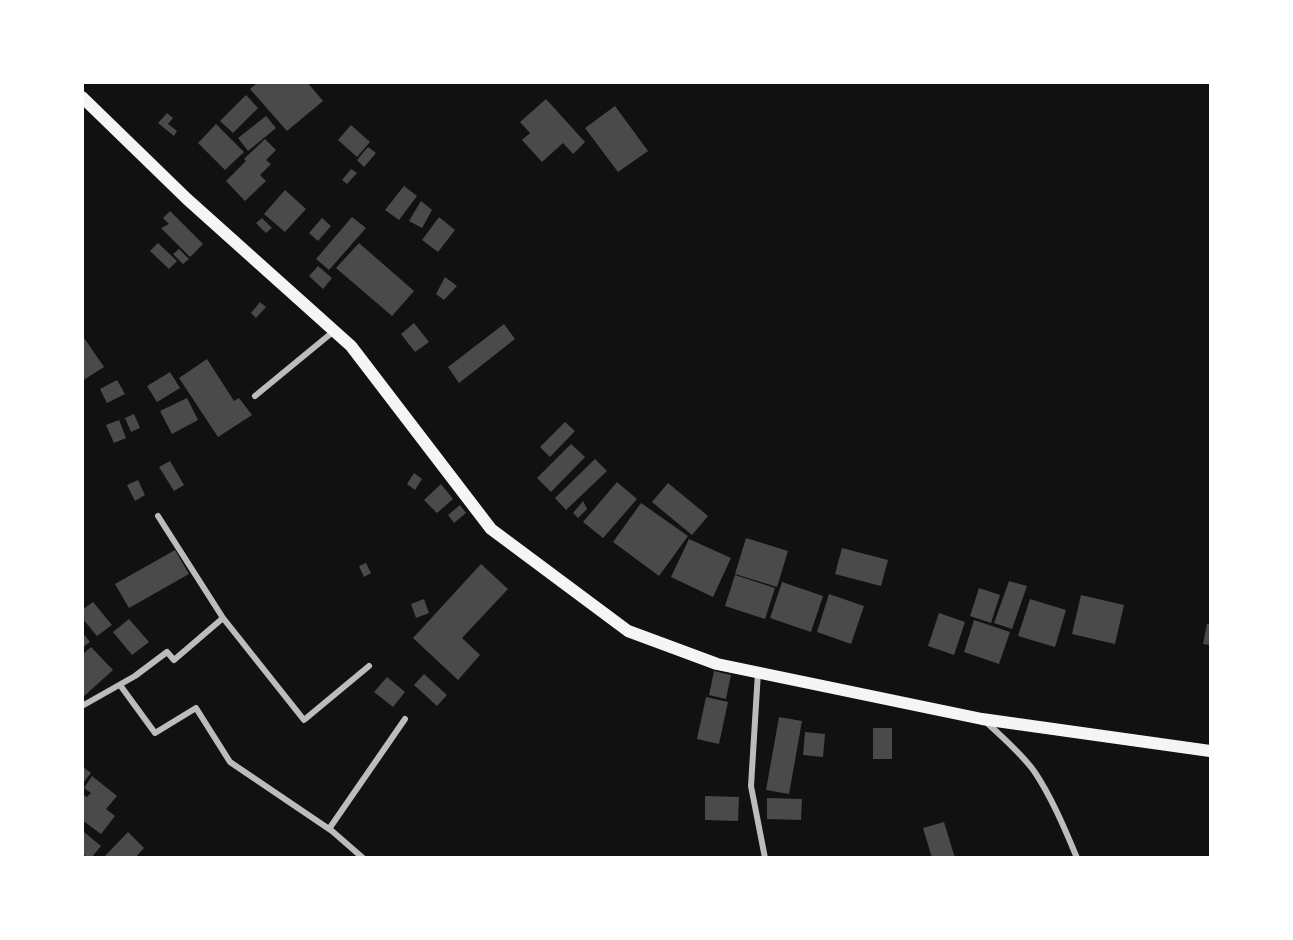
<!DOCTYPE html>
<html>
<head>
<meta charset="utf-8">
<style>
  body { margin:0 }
  #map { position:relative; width:1293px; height:940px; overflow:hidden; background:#111; font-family:Signika,sans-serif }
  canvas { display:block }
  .frame { position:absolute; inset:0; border:84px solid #fff; pointer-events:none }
</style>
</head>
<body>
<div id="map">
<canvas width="1293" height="940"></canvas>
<div class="frame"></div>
</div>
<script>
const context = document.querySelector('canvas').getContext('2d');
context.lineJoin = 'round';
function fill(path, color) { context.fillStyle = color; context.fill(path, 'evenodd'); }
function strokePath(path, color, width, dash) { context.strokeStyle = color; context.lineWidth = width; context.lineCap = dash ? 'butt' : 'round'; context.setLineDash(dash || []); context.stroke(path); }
fill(new Path2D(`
  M258 82H307L323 101 287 131 250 89Z
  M246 95 258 108 233 133 220 121Z
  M546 99 585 142 573 154 563 143 542 162 522 140 530 133 520 122Z
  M615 106 648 151 618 172 585 128Z
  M167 113 173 118 168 124 177 131 174 136 158 123Z
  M266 116 276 128 248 151 238 138Z
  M216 124 244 152 225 170 198 143Z
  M351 125 370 142 357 157 338 140Z
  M265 139 276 150 266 160 271 164 260 175 266 181 245 201 226 181 246 161 244 159Z
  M368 147 376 153 364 167 357 160Z
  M351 169 357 173 347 184 342 180Z
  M404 186 417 196 399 220 385 210Z
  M285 190 306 209 285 232 264 214Z
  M421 201 432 210 422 228 409 221Z
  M170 211 203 244 190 257 161 228 169 224 163 218Z
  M352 217 366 228 329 270 316 259Z
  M439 217 455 230 438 252 422 240Z
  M262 218 272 228 266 233 256 223Z
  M322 218 331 226 318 241 309 233Z
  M158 243 177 261 169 269 150 251Z
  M359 243 414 291 392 316 336 268Z
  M179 249 189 259 183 264 173 254Z
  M318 266 332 278 323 289 309 276Z
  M445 277 457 286 444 300 436 294Z
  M260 302 266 307 256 318 251 313Z
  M414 323 429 342 415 352 401 334Z
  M504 324 515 339 459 383 448 367Z
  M82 335 104 367 82 381Z
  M207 359 234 401 239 398 252 415 218 437 179 378Z
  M170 372 180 388 157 402 147 386Z
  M117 380 125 394 107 403 100 389Z
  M187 398 198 420 172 434 160 411Z
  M134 414 140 428 131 432 125 418Z
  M119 420 126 438 114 443 106 425Z
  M565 422 575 431 550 457 540 447Z
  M571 444 585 457 551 492 537 478Z
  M595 459 607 471 566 510 555 498Z
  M170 461 184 485 174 491 159 467Z
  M414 473 422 479 415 490 407 484Z
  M138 480 145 495 135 501 127 485Z
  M617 482 637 499 603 538 583 522Z
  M668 483 708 516 692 535 652 502Z
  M441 484 453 499 437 513 424 500Z
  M583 501 587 509 578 518 573 513Z
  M641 503 688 536 659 576 613 542Z
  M460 505 466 513 454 523 448 515Z
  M746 538 788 551 777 587 735 574Z
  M689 539 731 558 713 597 671 577Z
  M842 548 888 560 881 586 835 574Z
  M175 550 189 574 129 608 115 584Z
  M366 563 371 573 364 577 359 566Z
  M481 564 508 589 462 638 480 655 458 680 413 638Z
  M735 575 775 588 765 619 725 606Z
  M1009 581 1027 586 1012 629 994 623Z
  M782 582 823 596 811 632 770 618Z
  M979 588 1000 595 991 623 970 616Z
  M829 594 864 606 851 644 817 632Z
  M1081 595 1124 605 1115 644 1072 634Z
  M424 599 429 613 416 618 411 604Z
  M1030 599 1066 610 1055 647 1018 636Z
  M93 602 112 625 97 636 82 618V610Z
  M939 613 965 622 954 655 928 646Z
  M129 619 149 642 132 655 113 632Z
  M974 620 1010 632 999 664 964 652Z
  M1207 624H1210V645L1203 644Z
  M82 632 90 642 82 648Z
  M91 647 113 670 82 698V655Z
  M714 671 731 675 726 699 709 695Z
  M424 674 447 695 437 706 414 685Z
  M387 677 405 692 393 707 374 692Z
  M706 697 728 702 719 744 697 739Z
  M779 717 802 721 789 794 766 790Z
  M873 728H892V759H873Z
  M805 732 825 734 823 757 803 755Z
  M82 766 91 773 82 784Z
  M92 776 117 796 106 809 115 816 101 834 82 820V794L87 797 91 793 84 788Z
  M705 796 739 797 738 821 705 820Z
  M767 798 802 799 801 820 767 819Z
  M944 822 955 858H932L923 828Z
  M84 832 101 846 91 858H88L82 853V834Z
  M128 832 144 848 135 858H103Z`), '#4a4a4a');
strokePath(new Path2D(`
  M255 396 334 331
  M223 618 304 720 369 666
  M758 672 751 786 765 858
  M120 685 155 733 196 708 230 762 332 831 363 858
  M82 706 135 676 167 652 174 660 223 618 158 516
  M985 721C1002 737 1020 752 1034 771 1051 796 1065 829 1077 858
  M329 829 405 719`), '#bcbcbc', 6);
strokePath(new Path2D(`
  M82 97 187 199 351 346 491 529 628 631 717 664 982 719 1210 751`), '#f5f5f5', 12);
</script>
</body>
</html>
